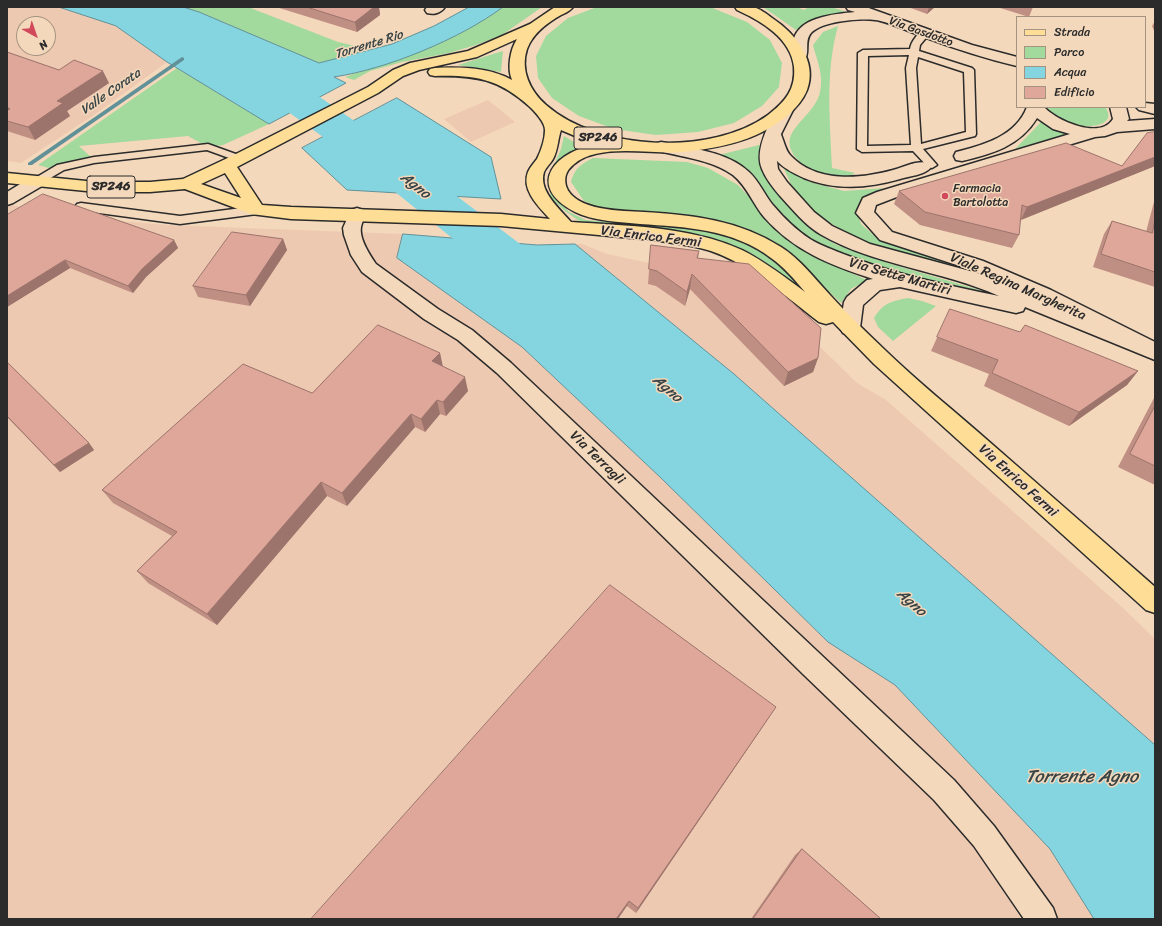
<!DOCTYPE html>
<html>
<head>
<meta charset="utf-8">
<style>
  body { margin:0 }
  #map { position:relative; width:1162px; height:926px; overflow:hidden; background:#f4d8bb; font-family:Sriracha,sans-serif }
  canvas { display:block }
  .frame { position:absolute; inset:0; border:8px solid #2b2b2b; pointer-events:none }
  .legend { position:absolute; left:1016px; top:16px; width:130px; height:92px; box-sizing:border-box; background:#f4d8bb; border:1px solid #a49381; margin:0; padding:5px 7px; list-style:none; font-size:12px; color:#2b2b2b }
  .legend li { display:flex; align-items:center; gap:8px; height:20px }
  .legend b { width:20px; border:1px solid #a49381 }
  .north { position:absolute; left:16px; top:16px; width:40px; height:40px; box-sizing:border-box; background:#f4d8bb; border:1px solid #a49381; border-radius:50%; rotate:140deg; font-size:11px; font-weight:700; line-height:16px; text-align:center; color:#2b2b2b }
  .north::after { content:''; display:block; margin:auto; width:14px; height:18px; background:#d1495b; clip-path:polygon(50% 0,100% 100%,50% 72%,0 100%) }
</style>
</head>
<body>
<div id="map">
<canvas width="1162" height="926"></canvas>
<div class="frame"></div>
<ul class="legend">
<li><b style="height:5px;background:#fedd96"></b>Strada</li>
<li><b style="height:11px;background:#a2d99d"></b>Parco</li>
<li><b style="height:11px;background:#85d5e0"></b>Acqua</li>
<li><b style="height:11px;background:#dfa69a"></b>Edificio</li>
</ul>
<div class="north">N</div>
</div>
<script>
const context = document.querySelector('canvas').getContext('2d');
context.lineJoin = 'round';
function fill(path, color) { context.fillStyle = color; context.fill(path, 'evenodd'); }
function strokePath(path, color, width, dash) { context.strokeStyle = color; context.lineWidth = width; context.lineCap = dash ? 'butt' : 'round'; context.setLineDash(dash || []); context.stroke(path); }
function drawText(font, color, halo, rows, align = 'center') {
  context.font = font + ' Sriracha,sans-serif'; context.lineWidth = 3; context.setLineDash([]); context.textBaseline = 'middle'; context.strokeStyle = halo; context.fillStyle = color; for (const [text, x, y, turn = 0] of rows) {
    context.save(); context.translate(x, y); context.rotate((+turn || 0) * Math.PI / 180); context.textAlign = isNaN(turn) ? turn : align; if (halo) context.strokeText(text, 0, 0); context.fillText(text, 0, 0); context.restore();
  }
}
fill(new Path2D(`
  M7 7H59L77 12 116 26 167 62 94 115 21 163 7 161ZM24 24H48V48H24Z
  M488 100 515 122 471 142 444 119Z
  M7 204 75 217 167 225 403 234 397 258 522 347 661 478 828 642 895 685 1050 849 1094 919H7Z
  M575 244H582L607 254 649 263 677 265 810 337 857 383 886 400 1122 607 1155 639V745L734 374Z`), '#eec9b1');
fill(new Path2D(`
  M183 7H248L338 42 372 50 319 63 199 12Z
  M503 7H542L502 35 476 45 449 53 402 62 370 71 354 80 345 77C400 57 456 42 503 7Z
  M597 7H710L747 22 770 40 782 63 779 87 762 106 734 123 698 132 656 135 614 129 579 116 552 98 538 78 536 56 546 36 568 18Z
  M763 7H796L804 10C816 2 836 8 849 13 827 15 815 19 796 30Z
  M838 26C825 72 830 120 832 168L855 173C848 179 834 176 825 175 816 174 805 167 799 161 771 132 814 120 820 92 824 75 817 61 813 45L823 32Z
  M503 51 501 72 458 65Z
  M177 68 269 124 223 145 208 147 188 136 79 146 94 160 56 170 38 165Z
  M1046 107H1105C1124 132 1060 133 1046 107Z
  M1042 121 1051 128 1071 133 1015 149Z
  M564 136 577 144 592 147 575 152 554 165 561 149Z
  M763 144 769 181 786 203 807 225 819 235 837 245 891 264 990 293 883 271 828 249 799 231 776 207 752 175 719 155Z
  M593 158 687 162 708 168 738 185 781 231 815 257 867 280 851 289 841 303 792 256 755 233 704 217 602 209 584 201 571 182C575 168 580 165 593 158Z
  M781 162 793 172 810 182 844 191 884 188 868 195 861 201 857 212 861 224 878 239 954 265 875 247 841 230 815 212 794 191Z
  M550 177 552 195 569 212 586 220C645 226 713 221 766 254 796 273 819 301 843 327L744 252 715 240 668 231 579 221 565 211 550 197Z
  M908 298 922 301 936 306 893 341 878 327 874 318C883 303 892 301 908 298Z`), '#a2d99d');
const water = new Path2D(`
  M59 7H183L199 12 319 63 392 44 434 26 469 7H503C460 39 387 69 334 77L346 83 269 124 167 62 116 26Z
  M397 98 491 157 501 199 347 190 302 148Z
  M403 234 537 245 575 244 734 374 1155 745V919H1094L1050 849 895 685 828 642 661 478 522 347 397 258Z`);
fill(water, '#85d5e0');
strokePath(water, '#619198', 1);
fill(new Path2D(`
  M182 57 184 58V60L32 165H28V163Z`), '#619198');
fill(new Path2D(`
  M104 7H153L220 34 265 59 392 147 565 278 572 290 565 302 548 307 531 302 362 165 237 75 194 50 109 15Z`), '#85d5e0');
const lane = new Path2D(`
  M925 30 930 33 920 45 919 51 972 68 974 70 976 134 975 136 923 149 937 165 932 168 928 167 913 151 862 152 857 149 858 53 863 50 910 49C911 42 918 32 925 30ZM909 55 906 68 911 145 867 146 868 56ZM918 57 964 72 966 132 921 144 916 68Z
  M208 144 244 157 245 159 240 162 207 150 94 163 64 170 40 184H32L31 182 32 180 57 165 94 157Z
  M81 203 180 216 257 206 261 207 263 210 261 213 257 214 180 224 77 210 75 207 77 204Z`);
const street = new Path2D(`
  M427 7H445C441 13 434 15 427 13L425 10Z
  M846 7H866L972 45 1017 57V66C984 58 953 48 921 36 910 32 886 21 875 20 860 18 822 21 811 33 804 41 810 52 805 59L800 60 795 59C792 55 793 49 793 44 795 17 834 14 855 12L848 10Z
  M1145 103 1155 104V114L1139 110 1136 107H1145Z
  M1027 107H1044C1057 121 1100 140 1113 119L1110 107H1126L1129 119 1127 121 1155 119V129L1117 132 1105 136 1095 137 902 195 876 205 874 212 892 232 983 261 1051 290 1155 342V358L1148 356 1037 300 969 269 880 240 856 213 863 198 877 192 1070 134 1053 129 1037 118C1020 146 992 154 962 161L956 160 954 156 956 152C984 145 1016 136 1027 107Z
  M773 129 779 131C784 138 784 149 791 156 817 183 860 179 893 170 904 167 917 160 929 163L931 167C926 175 909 176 900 179 868 188 836 191 804 178 795 174 785 169 778 162 771 154 769 144 765 134L767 131Z
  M357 208 363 210 366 214C364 218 362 222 361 227 359 238 369 254 376 264L438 309 472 330 511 363 954 780 994 826 1053 908 1057 919H1024L974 846 934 800 803 674 497 373 458 340 424 319 362 272 351 255 344 235 343 228 351 210Z`);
const secondary = new Path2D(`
  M785 105 791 107 793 110 781 134 776 153 778 169 787 182 814 212 832 226 870 244 992 277 1065 309 1155 345V360L1025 307 1023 311 1016 313 900 287 880 290 863 305 860 328 857 333 850 335 843 333 840 328 844 302 847 297 867 280 873 279C830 265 794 251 764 217 753 204 747 186 733 175 710 159 681 157 655 150L653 147 655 144 661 142C689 148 727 151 749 172 759 181 764 194 772 204 783 217 796 230 810 239 821 246 834 250 846 255 895 275 947 285 999 296 941 270 875 266 820 234 805 225 793 210 781 197 774 189 766 179 762 169 754 150 769 123 779 107Z
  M36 177 42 178 44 182 42 186 13 203 7 205V192L30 178Z`);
const primary = new Path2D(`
  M555 7H573C570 11 565 13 561 15 547 23 533 33 527 49 520 70 530 91 546 105 598 151 712 156 768 115 785 102 796 89 794 67 791 38 761 21 737 10L735 7C740 7 747 6 752 7 759 8 767 14 772 18 795 33 818 61 807 90 799 110 776 126 756 135 734 145 708 149 684 152 652 155 598 142 573 165 566 171 564 177 566 186 574 211 623 211 644 212 693 215 738 220 781 247 800 259 815 279 830 295 848 315 868 334 887 352 916 380 947 405 978 432 1037 483 1096 535 1155 587V613L1146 610 874 364 833 322 826 324 819 322C786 297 751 265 711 251 692 245 673 243 653 240L501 226 291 219 251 214 185 189 150 192H96L7 183V173L96 182H150L183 179 234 155 368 87 393 70 410 63 468 51 530 24ZM517 39C510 50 507 68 512 80 489 67 461 67 435 68L430 69 428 72 430 75 435 76C476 75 499 79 530 107 535 112 545 122 545 130 545 139 541 151 537 159 534 163 530 167 528 172 521 190 539 207 550 219L501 214 291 207 262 205 237 167 378 93 403 76 419 70 477 57ZM561 130 582 139 600 144C557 149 523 185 575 212 593 221 620 222 640 224 685 227 733 229 771 258 784 267 795 280 805 292 785 277 764 261 742 250 689 226 628 226 571 222 560 209 538 191 544 172 546 167 551 163 553 159 558 150 558 138 561 130ZM225 173 241 198 201 184Z`);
strokePath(lane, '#2b2b2b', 3);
strokePath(street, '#2b2b2b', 3);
strokePath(secondary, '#2b2b2b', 3);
strokePath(primary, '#2b2b2b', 3);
fill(lane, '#f4d8bb');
fill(street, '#f4d8bb');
fill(secondary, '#f4d8bb');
fill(primary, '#fedd96');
fill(new Path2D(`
  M276 7H379L380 15 357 32Z
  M908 7H935L927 14Z
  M997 7H1033L1029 17Z
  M1155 21V33L1152 26Z
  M7 52 59 70 109 83 67 111 70 116 35 140 7 131Z
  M1155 132V166L1020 220 1019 235 1012 248 920 225 894 204 899 191 1122 166Z
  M1155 198V287L1093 267 1104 234 1112 221 1146 232Z
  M7 215 174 240 178 248 146 277 133 293 70 268 7 307Z
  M283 239 287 250 250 306 198 297 193 286Z
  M651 245 699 251 698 258 818 358 813 372 784 386 690 289 685 306 656 286 648 284Z
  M950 309 1138 371 1127 385 1069 426 984 386 989 374 931 351Z
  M440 353 442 366 468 391 446 416 440 414 425 432 415 427 347 506 327 496 217 625 148 583 137 571 172 536 113 503 102 490 312 393Z
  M7 362 89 443 94 450 60 472 7 417Z
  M1155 396V485L1118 467Z
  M770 716 636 913 627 906 311 919Z
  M802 849 881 919H751L795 855Z`), '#c08f84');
fill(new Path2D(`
  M374 7H379L380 15 357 32 355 22Z
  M929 7H935L927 14Z
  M103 71 109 83 67 111 70 116 35 140 28 127 57 101Z
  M1155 157V166L1021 220 1027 207Z
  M283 239 287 250 250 306 246 295Z
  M174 240 178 248 146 277 133 293 128 286 142 269Z
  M65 260 70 268 7 307V296Z
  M692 274 690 289 685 306 687 292Z
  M440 353 443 367 432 361Z
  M818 358 813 372 784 386 788 372Z
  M1138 371 1127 385 1069 426 1079 412Z
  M465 377 468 391 446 416 443 402Z
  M437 400 440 414 425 432 421 419Z
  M411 414 415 427 347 506 342 493Z
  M89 443 94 450 60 472 54 465Z
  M321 482 327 496 217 625 207 614Z
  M776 707 770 716 636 913 638 908Z
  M629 901 627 906 618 919H616Z`), '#9c746c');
const building = new Path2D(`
  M307 7H374L355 22Z
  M7 52 59 70 74 60 103 71 57 101 63 103 28 127 7 121V110L10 109 7 107Z
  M1155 132V157L1027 207 1022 205 1019 235 925 212 899 191 1066 143 1122 166 1147 133Z
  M43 194 174 240 142 269 128 286 65 260 7 296V215Z
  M1155 219V272L1101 254 1112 221 1152 233Z
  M232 232 283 239 246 295 193 286Z
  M651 245 699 251 697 258 749 264 821 328 818 358 788 372 692 274 687 292 657 271 649 269Z
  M950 309 1020 332 1025 325 1138 371 1079 412 992 373 998 360 937 337Z
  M378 325 440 353 432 361 465 377 443 402 437 400 421 419 411 414 342 493 321 482 207 614 137 571 177 532 102 490 243 364 312 393Z
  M7 362 89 443 54 465 7 416Z
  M1155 406V466L1130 454Z
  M610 585 776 707 638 908 629 901 616 919H311Z
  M802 849 881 919H753Z`);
fill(building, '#dfa69a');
strokePath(building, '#9c746c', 1);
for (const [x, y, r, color] of [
  [945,196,4,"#d1495b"]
]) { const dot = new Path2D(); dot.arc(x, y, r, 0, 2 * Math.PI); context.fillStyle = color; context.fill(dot); strokePath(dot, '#f4d8bb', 1.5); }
drawText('12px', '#2b2b2b', '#f4d8bb', [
  ["Via Gasdotto",921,32,20]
]);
drawText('12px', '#2b2b2b', '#f4d8bb', [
  ["Farmacia",953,189],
  ["Bartolotta",953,203]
], 'left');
drawText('italic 13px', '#384446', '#f4d8bb', [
  ["Torrente Rio",369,45,-17],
  ["Valle Corata",111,92,-35]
]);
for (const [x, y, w] of [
  [598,138,48],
  [111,187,48]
]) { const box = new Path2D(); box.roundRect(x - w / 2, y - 11, w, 22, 3); context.fillStyle = '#f4d8bb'; context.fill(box); strokePath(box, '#2b2b2b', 1); }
drawText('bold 13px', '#2b2b2b', null, [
  ["SP246",598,138],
  ["SP246",111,187]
]);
drawText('14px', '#2b2b2b', '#f4d8bb', [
  ["Via Enrico Fermi",651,237,7],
  ["Via Sette Martiri",900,277,16],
  ["Viale Regina Margherita",1018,287,24],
  ["Via Terragli",597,458,44],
  ["Via Enrico Fermi",1018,481,42]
]);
drawText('italic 15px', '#384446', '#f4d8bb', [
  ["Agno",415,186,38],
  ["Agno",667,389,41],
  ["Agno",911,603,42]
]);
drawText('italic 18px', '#384446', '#f4d8bb', [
  ["Torrente Agno",1082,777]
]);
</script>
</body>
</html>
